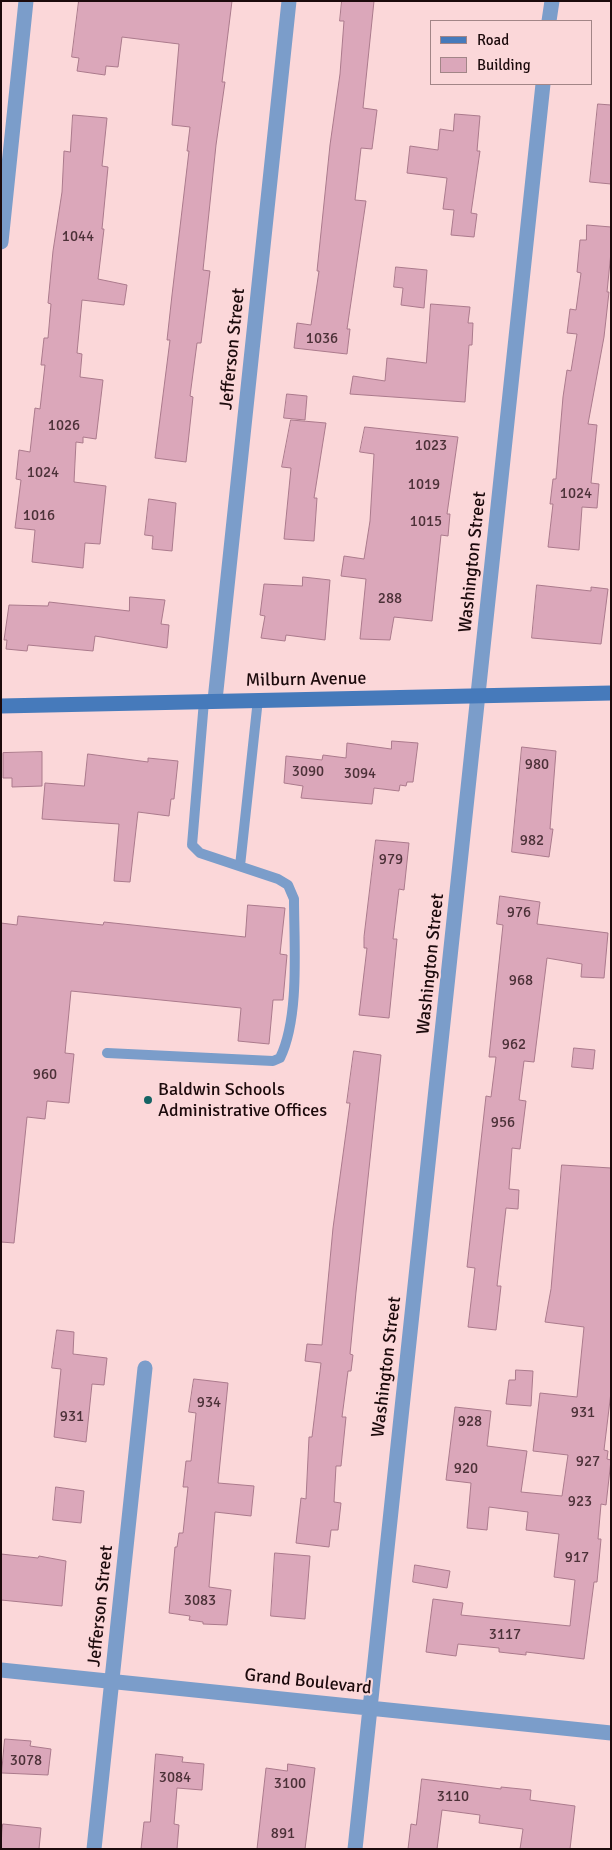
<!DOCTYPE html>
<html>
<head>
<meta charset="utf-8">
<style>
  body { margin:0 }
  #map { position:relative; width:612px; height:1850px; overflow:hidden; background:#fbd7d9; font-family:Signika,sans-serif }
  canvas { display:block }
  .frame { position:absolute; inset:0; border:2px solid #1c0a0c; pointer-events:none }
  .legend { position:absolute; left:430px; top:20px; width:162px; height:65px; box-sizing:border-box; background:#fbd7d9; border:1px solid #a28587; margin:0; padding:6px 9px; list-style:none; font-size:15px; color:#1c0a0c }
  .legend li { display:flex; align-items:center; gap:10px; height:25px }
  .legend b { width:25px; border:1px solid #a28587 }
</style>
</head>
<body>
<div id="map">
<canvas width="612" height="1850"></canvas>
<div class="frame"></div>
<ul class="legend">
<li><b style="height:6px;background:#467abb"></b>Road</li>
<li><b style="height:14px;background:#dba7ba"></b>Building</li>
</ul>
</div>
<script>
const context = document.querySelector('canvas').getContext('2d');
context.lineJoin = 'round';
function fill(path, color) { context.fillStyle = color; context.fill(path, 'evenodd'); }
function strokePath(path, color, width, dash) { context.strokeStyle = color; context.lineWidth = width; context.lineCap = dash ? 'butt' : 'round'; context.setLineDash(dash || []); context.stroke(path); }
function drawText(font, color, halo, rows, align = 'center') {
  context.font = font + ' Signika,sans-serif'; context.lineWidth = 4.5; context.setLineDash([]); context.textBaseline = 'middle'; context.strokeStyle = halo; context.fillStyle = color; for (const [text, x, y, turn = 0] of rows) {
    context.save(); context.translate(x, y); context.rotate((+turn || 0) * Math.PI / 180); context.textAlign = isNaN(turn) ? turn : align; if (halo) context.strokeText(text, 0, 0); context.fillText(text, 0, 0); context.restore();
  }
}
const building = new Path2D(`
  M79 1H232L222 82H225L216 145 203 270 210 271 201 343H197L190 396 193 397 186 462 155 458 170 340H167L172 295 189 151H187L190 127 172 125 179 44 122 37 118 67 106 66 105 75 77 71 79 58 72 57Z
  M342 1H374L363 108 377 110 372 149 361 148 355 200 366 201 347 329H350L347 354 294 348 297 323 311 325 319 271H317L330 145 340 74 344 21H340Z
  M598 104 611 105V184L590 182Z
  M455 114 480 116 477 151H480L471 213 477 214 474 237 451 235 454 210 443 209 447 178 407 173 410 146 438 150 440 129 453 131Z
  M73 115 107 118 102 166 108 167 102 229H104L98 279 127 285 124 305 82 300 77 353 82 354 80 377 103 380 96 439 83 437V443L76 442 74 482 106 486 100 544 85 543 83 568 32 562 35 530 15 528 21 480 16 479 19 450 30 452 35 408 40 409 45 365H41L44 338H48L51 304 48 303 53 251 62 192 64 151 70 152Z
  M587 225 611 227V252L607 292H609L604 337 588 424 597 425 591 483 599 484 597 508 582 507 579 550 548 547 553 504H550L553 479H556L563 397 567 370 571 371 577 334 567 333 570 309 576 310 581 273 577 272 580 240H586Z
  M396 267 427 270 424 308 401 305 403 288 394 287Z
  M431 304 470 307 468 323H473L472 345H469L465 402 350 394 353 376 385 381 387 358 426 363Z
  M287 394 307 396 305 420 284 418Z
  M291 420 326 423 314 498H317L314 541 284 539 291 468 282 467Z
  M365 427 458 437 447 514H450L448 536 441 535 432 621 394 617 390 640 360 639 366 579 341 576 344 556 364 559 370 521 374 454 360 452Z
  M149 499 176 503 172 551 152 549 153 536 145 535Z
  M303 577 330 580 325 640 286 635 285 641 261 638 265 616 260 615 264 584 302 586Z
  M537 585 591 591V587L608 589 601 644 532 638Z
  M130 597 165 600 161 624 169 625 167 648 95 636 93 651 28 645 27 651 6 649 7 640H4L9 605 48 606 49 602 129 611Z
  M392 741 418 743 413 782H407L406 786 400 785 399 791 374 788 372 804 301 798 303 786 284 783 286 756 322 760 323 755 346 758 347 743 391 749Z
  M522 747 556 751 550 829H553L549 857 512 852Z
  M42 752V786L12 787V778H3V753Z
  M88 754 148 762V758L178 761 174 799H171L169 816 138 812 130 882 114 881 119 824 42 819 45 783 84 786Z
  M376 840 409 843 404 890 399 889 393 939H397L389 1018 359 1015 367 948H364V937Z
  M500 896 540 902 537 924 608 933 604 978 581 977 582 964 547 958 534 1062 524 1061 519 1100 526 1101 520 1149 512 1148 509 1189 519 1190 518 1209 506 1208 497 1286H501L496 1330 468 1327 475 1268 467 1267 486 1096 491 1097 496 1057H489L503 925 497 924Z
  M248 905 285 908 280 954 287 955 283 1000H273L269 1044 238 1041 241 1008 71 991 65 1053 74 1054 69 1103 47 1101 45 1119 27 1117 14 1243 1 1242V923L17 925 18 916 103 925 104 922 245 937Z
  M574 1048 595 1050 593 1069 572 1067Z
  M354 1051 381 1055 356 1292 350 1354 353 1355 351 1371H348L342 1417H346L341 1466H336L334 1502 341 1503 338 1530H331L329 1547 296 1543 301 1498 306 1499 309 1437H312L321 1363 305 1361 307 1344 322 1345 333 1228 350 1103H347Z
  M562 1165 611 1168V1392L604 1450 608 1451 607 1459 611 1460 606 1505 601 1504 598 1539H601L597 1582H594L584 1659 526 1652V1655L499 1652V1648L458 1644 456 1656 426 1652 433 1599 463 1603 461 1615 570 1626 575 1580 554 1577 559 1534 526 1530 528 1512 489 1507 487 1530 467 1528 471 1483 446 1480 455 1407 491 1411 487 1446 527 1451 521 1492 562 1496 568 1455 533 1451 540 1393 577 1397 584 1327 545 1322 551 1289Z
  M57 1330 74 1332 73 1354 107 1358 104 1385 92 1384 86 1442 54 1437 61 1369 52 1368Z
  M516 1370 533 1371 531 1406 506 1404 509 1380H515Z
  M194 1379 228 1383 218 1483 254 1486 251 1516 215 1512 209 1587 231 1590 227 1625 203 1624V1622L189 1620 190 1616 169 1613 175 1547H177L179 1533H183L188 1487H183L186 1461H191L196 1413 189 1412Z
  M56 1487 84 1491 81 1523 53 1520Z
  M275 1553 310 1556 305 1619 271 1616Z
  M1 1554 38 1558 39 1556 66 1561 62 1606 1 1600Z
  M415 1565 450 1571 447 1588 413 1582Z
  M5 1739 31 1741 30 1746 51 1749 48 1775 2 1773Z
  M156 1754 183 1757 182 1762 204 1764 202 1790 177 1788 174 1824 179 1825 177 1849H141L144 1822H150Z
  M288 1764 315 1768 305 1849H257L266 1768 287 1771Z
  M422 1779 501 1789V1787L531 1790 530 1800 575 1806 570 1849H520L523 1829 479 1823 480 1815 442 1810 437 1849H408L411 1824 416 1825Z
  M3 1824 41 1828 39 1849H1Z`);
fill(building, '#dba7ba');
strokePath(building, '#ab7a8c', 1);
strokePath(new Path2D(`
  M240 866 258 699
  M107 1053 273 1061 280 1058C300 1017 294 945 294 899L288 885 278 879 200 853 192 845 204 701`), '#7b9dca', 10);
strokePath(new Path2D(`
  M549 21 552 1
  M1 242 26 1
  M215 700 289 1
  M1 1670 611 1733
  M94 1849 145 1368
  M355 1849 543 84`), '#7b9dca', 15);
strokePath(new Path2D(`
  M1 706 611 693`), '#467abb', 15);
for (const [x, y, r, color] of [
  [148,1100,5,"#146364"]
]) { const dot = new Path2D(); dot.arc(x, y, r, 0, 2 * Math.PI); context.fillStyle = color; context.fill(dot); strokePath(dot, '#fbd7d9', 2); }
drawText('15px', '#4c3138', null, [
  ["1044",78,237],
  ["1036",322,339],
  ["1026",64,426],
  ["1023",431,446],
  ["1024",43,473],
  ["1019",424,485],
  ["1024",576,494],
  ["1016",39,516],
  ["1015",426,522],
  ["288",390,599],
  ["980",537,765],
  ["3090",308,772],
  ["3094",360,774],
  ["982",532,841],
  ["979",391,860],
  ["976",519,913],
  ["968",521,981],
  ["962",514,1045],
  ["960",45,1075],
  ["956",503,1123],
  ["934",209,1403],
  ["931",583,1413],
  ["931",72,1417],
  ["928",470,1422],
  ["927",588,1462],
  ["920",466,1469],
  ["923",580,1502],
  ["917",577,1558],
  ["3083",200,1601],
  ["3117",505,1635],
  ["3078",26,1761],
  ["3084",175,1778],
  ["3100",290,1784],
  ["3110",453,1797],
  ["891",283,1834]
]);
drawText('18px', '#1c0a0c', '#fbd7d9', [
  ["Jefferson Street",233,349,-84],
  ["Washington Street",473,562,-84],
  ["Milburn Avenue",306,680,-1],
  ["Washington Street",431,964,-84],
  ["Washington Street",387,1367,-83],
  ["Jefferson Street",101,1606,-84],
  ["Grand Boulevard",308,1682,6]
]);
drawText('18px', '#1c0a0c', '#fbd7d9', [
  ["Baldwin Schools",158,1090],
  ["Administrative Offices",158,1111]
], 'left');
</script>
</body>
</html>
